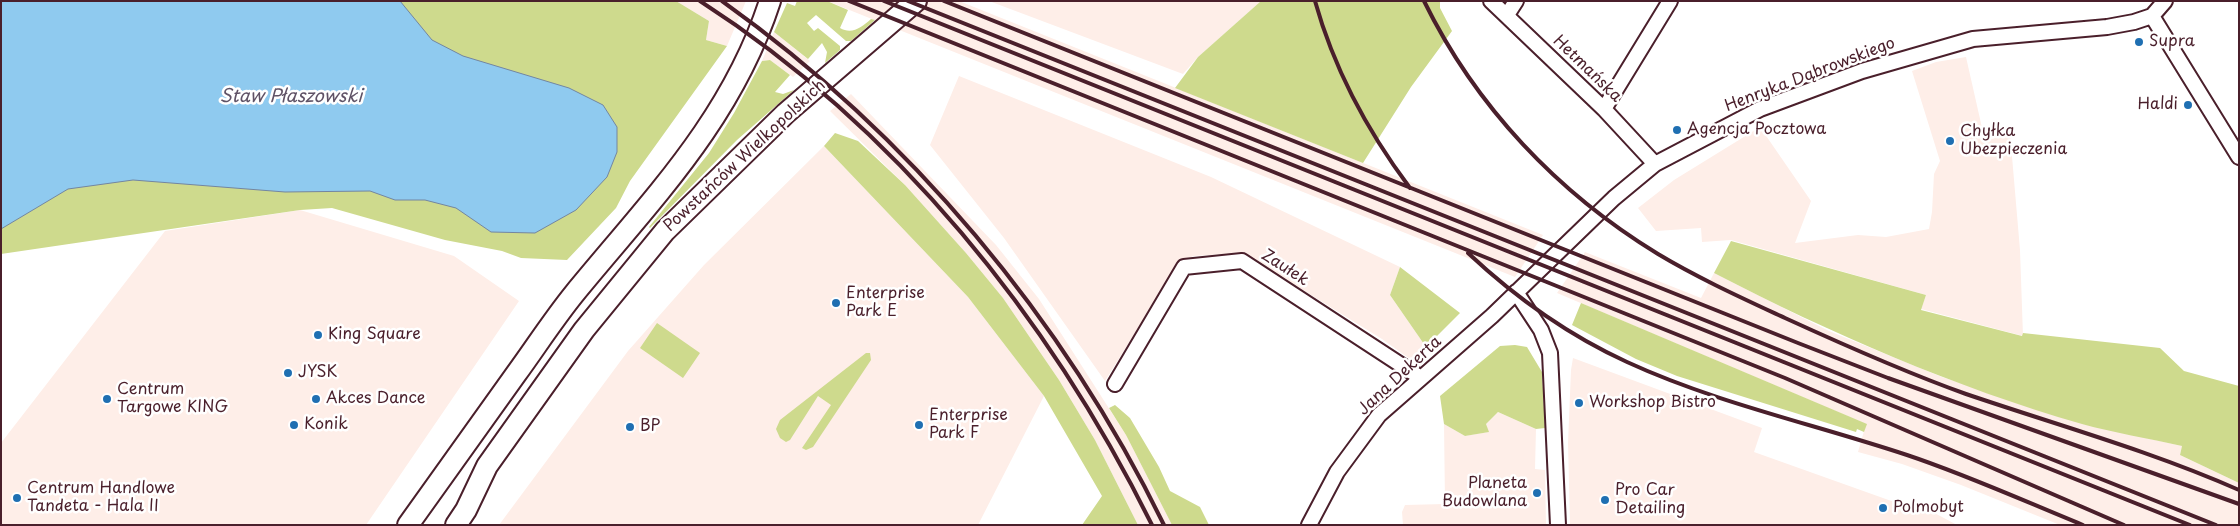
<!DOCTYPE html>
<html>
<head>
<meta charset="utf-8">
<style>
  body { margin:0 }
  #map { position:relative; width:2240px; height:526px; overflow:hidden; background:#fff; font-family:"Playpen Sans",sans-serif }
  canvas { display:block }
  .frame { position:absolute; inset:0; border:2px solid #4a1f2b; pointer-events:none }
</style>
</head>
<body>
<div id="map">
<canvas width="2240" height="526"></canvas>
<div class="frame"></div>
</div>
<script>
const context = document.querySelector('canvas').getContext('2d');
context.lineJoin = 'round';
function fill(path, color) { context.fillStyle = color; context.fill(path, 'evenodd'); }
function strokePath(path, color, width, dash) { context.strokeStyle = color; context.lineWidth = width; context.lineCap = dash ? 'butt' : 'round'; context.setLineDash(dash || []); context.stroke(path); }
function drawText(font, color, halo, rows, align = 'center') {
  context.font = font + ' "Playpen Sans",sans-serif'; context.lineWidth = 5; context.setLineDash([]); context.textBaseline = 'middle'; context.strokeStyle = halo; context.fillStyle = color; for (const [text, x, y, turn = 0] of rows) {
    context.save(); context.translate(x, y); context.rotate((+turn || 0) * Math.PI / 180); context.textAlign = isNaN(turn) ? turn : align; if (halo) context.strokeText(text, 0, 0); context.fillText(text, 0, 0); context.restore();
  }
}
fill(new Path2D(`
  M676 1H746L727 46 706 40 709 21Z
  M827 1H959L1543 235 1515 277Z
  M989 1H1261L1198 57 1183 74Z
  M774 32 810 61 793 77 770 60 762 61Z
  M1966 57 1985 141 2010 133 2020 250 2023 336 1921 309 1926 295 1731 240 1702 242 1701 228 1656 231 1638 208 1674 180 1760 127 1811 201 1795 243 1858 235 1886 237 1929 229 1932 212 1934 174 1940 161 1912 71 1936 62Z
  M959 76 1211 177 1400 267 1390 295 1426 347 1410 359 1382 339 1243 253 1193 256 1178 264 1105 381 1004 238 930 145Z
  M851 94 996 245 1039 299 1126 435 1172 525H1138L1095 440 1059 380 1003 298 966 253 905 185 830 111Z
  M824 146 968 297 1044 396 978 525H499L628 351 704 265Z
  M300 210 454 256 519 301 366 525H1V443L165 231Z
  M1585 252 1701 298 1714 273 1829 331 1942 377 2084 424 2182 446 2180 455 2239 483V525H2060L1961 485 1902 464 1858 452 1866 424 1557 293Z
  M1573 358 1762 428 1754 452 1911 508 1914 502 1957 525H1570L1568 443 1571 370Z
  M1498 412 1536 429 1535 469 1545 470 1546 525H1403L1402 512 1405 505 1445 504 1444 424 1465 436 1488 432 1486 424Z`), '#feeee8');
fill(new Path2D(`
  M367 1H676L709 21 706 40 727 46 630 181 616 208 567 260 521 258 502 251 445 240 332 208 300 210 1 254V208L10 223 67 178 432 72Z
  M797 1H827L848 10 840 28C852 35 862 27 871 19L875 20 851 41H846L816 15 807 23 814 31 818 28 840 46V50L825 63 827 52 822 43 808 59 774 32 787 3 795 6Z
  M1261 1H1440V8L1452 31 1411 87 1363 163 1175 88 1198 57Z
  M770 60 790 75 775 92 783 94 794 90 737 140 650 228 649 227 709 153 734 113 762 61Z
  M835 133 858 141 905 185 966 253 1003 298 1059 380 1095 440 1138 525H1082L1102 496 1044 396 968 297 824 146Z
  M1731 241 1926 295 1921 310 2022 336 2023 333 2160 348 2184 371 2239 386V483L2180 455 2182 446C2148 438 2114 433 2082 424 1954 387 1832 334 1714 273Z
  M1400 267 1460 313 1426 347 1390 295Z
  M1581 303 1867 424 1864 432 1857 429 1856 432 1677 376 1636 359 1572 325Z
  M657 323 700 353 683 378 640 348Z
  M1515 345 1527 347 1542 372 1545 428 1536 429 1498 412 1486 424 1489 432 1465 436 1444 424 1440 396 1500 346Z
  M866 353H870L871 360 813 447 806 450 802 448 831 405 818 396 790 440 786 442 780 438 776 429 780 420Z
  M1115 405 1130 418 1159 467 1170 491 1200 507 1209 525H1172L1126 435 1109 408Z`), '#ceda8d');
const water = new Path2D(`
  M1 1H400L432 40 463 56 569 88 603 105 617 127V152L607 177 576 210 535 233 491 232 456 208 425 200H395L370 191 285 192 133 180 68 189 1 229Z`);
fill(water, '#8fcaef');
strokePath(water, '#7386a1', 1);
const street = new Path2D(`
  M1491 1 1604 109 1655 164
  M1507 15 1516 1
  M2152 16 2239 157
  M1604 109 1670 1
  M1516 292 1541 330 1550 353 1558 525
  M1115 384 1184 267 1242 261 1421 378
  M1309 525 1337 472 1379 415 1492 316 1614 198 1655 164 1760 109 1862 71 1973 39 2107 27 2134 22 2152 16 2165 1`);
const secondary = new Path2D(`
  M408 525C444 475 480 425 516 374 535 348 553 320 574 294 651 200 731 121 770 1
  M456 525 466 510 487 466 584 330 665 231 786 113 916 1`);
strokePath(street, '#4a1f2b', 18);
strokePath(secondary, '#4a1f2b', 24);
strokePath(street, '#fff', 14);
strokePath(secondary, '#fff', 20);
strokePath(new Path2D(`
  M700 1C897 128 1049 317 1152 525
  M722 1C910 135 1063 318 1164 525
  M849 1 1785 378 2124 525
  M884 1 2190 525
  M908 1 2216 525
  M944 1 1798 343 1888 378 2239 504
  M1315 1C1334 69 1368 132 1410 188
  M1424 1C1476 107 1558 193 1658 254 1698 278 1742 298 1785 318 1844 345 1904 372 1966 394 2057 425 2151 451 2239 490
  M1468 253C1515 297 1568 335 1627 362 1716 403 1814 424 1907 455 1967 475 2024 501 2083 525`), '#4a1f2b', 4);
for (const [x, y, r, color] of [
  [2139,42,5,"#1f6fb2"],
  [2188,105,5,"#1f6fb2"],
  [1677,130,5,"#1f6fb2"],
  [1950,141,5,"#1f6fb2"],
  [836,303,5,"#1f6fb2"],
  [318,335,5,"#1f6fb2"],
  [288,373,5,"#1f6fb2"],
  [107,399,5,"#1f6fb2"],
  [316,399,5,"#1f6fb2"],
  [1579,403,5,"#1f6fb2"],
  [294,425,5,"#1f6fb2"],
  [919,425,5,"#1f6fb2"],
  [630,427,5,"#1f6fb2"],
  [1537,493,5,"#1f6fb2"],
  [17,498,5,"#1f6fb2"],
  [1605,500,5,"#1f6fb2"],
  [1883,508,5,"#1f6fb2"]
]) { const dot = new Path2D(); dot.arc(x, y, r, 0, 2 * Math.PI); context.fillStyle = color; context.fill(dot); strokePath(dot, '#fff', 2); }
drawText('16px', '#4a1f2b', '#fff', [
  ["Supra",2149,42],
  ["Haldi",2178,105,"right"],
  ["Agencja Pocztowa",1687,130],
  ["Chyłka",1960,132],
  ["Ubezpieczenia",1960,150],
  ["Enterprise",846,294],
  ["Park E",846,312],
  ["King Square",328,335],
  ["JYSK",298,373],
  ["Centrum",117,390],
  ["Targowe KING",117,408],
  ["Akces Dance",326,399],
  ["Workshop Bistro",1589,403],
  ["Enterprise",929,416],
  ["Park F",929,434],
  ["Konik",304,425],
  ["BP",640,427],
  ["Planeta",1527,484,"right"],
  ["Budowlana",1527,502,"right"],
  ["Centrum Handlowe",27,489],
  ["Tandeta - Hala II",27,507],
  ["Pro Car",1615,491],
  ["Detailing",1615,509],
  ["Polmobyt",1893,508]
], 'left');
drawText('16px', '#4a1f2b', '#fff', [
  ["Hetmańska",1587,69,44],
  ["Henryka Dąbrowskiego",1810,75,-21],
  ["Powstańców Wielkopolskich",745,156,-43],
  ["Zaułek",1285,268,33],
  ["Jana Dekerta",1400,376,-43]
]);
drawText('italic 18px', '#5f5266', '#fff', [
  ["Staw Płaszowski",291,97]
]);
</script>
</body>
</html>
